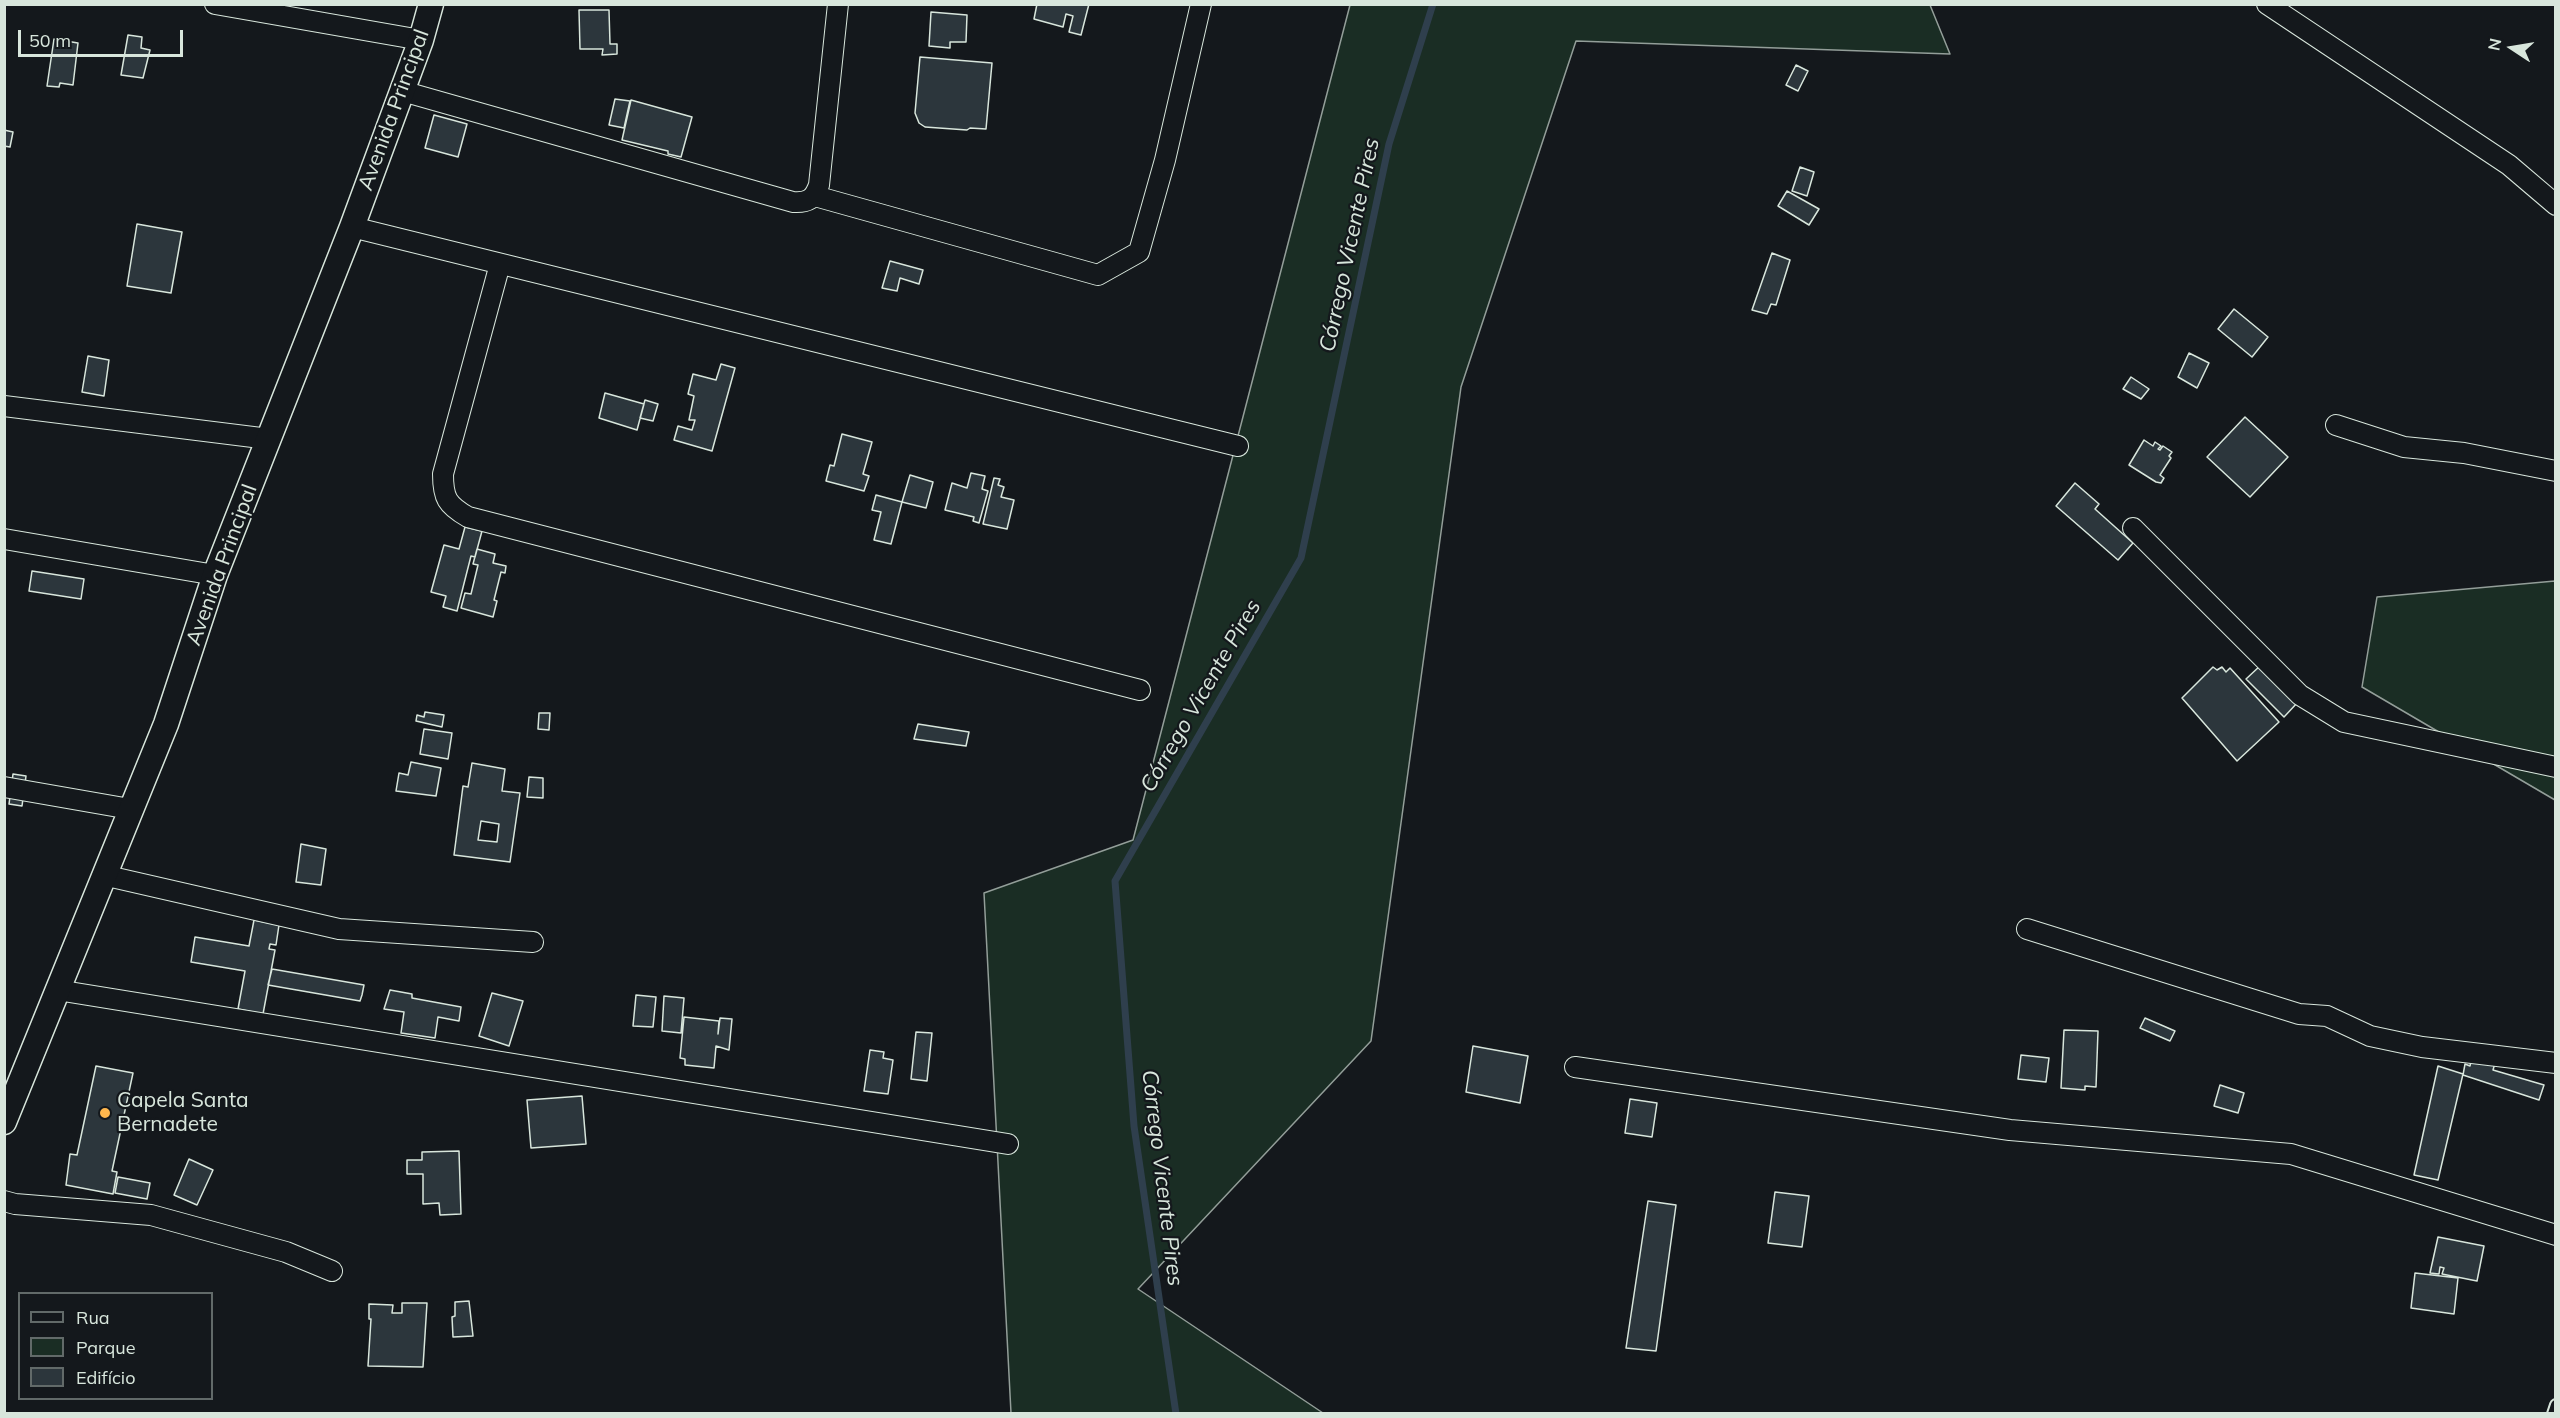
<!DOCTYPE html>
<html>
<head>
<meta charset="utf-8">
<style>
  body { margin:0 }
  #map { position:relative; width:2560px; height:1418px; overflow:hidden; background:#14181c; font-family:Mulish,sans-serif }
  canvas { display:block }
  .frame { position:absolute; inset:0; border:6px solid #d8e6dc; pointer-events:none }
  .legend { position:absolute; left:18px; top:1292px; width:195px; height:108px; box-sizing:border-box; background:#14181c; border:2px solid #626a69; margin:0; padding:8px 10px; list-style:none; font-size:18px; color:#d8e6dc }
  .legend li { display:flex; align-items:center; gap:12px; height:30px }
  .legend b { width:30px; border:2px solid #626a69 }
  .north { position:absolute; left:2482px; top:18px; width:60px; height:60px; -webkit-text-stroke:4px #14181c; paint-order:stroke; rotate:282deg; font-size:16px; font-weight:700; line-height:24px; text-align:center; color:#d8e6dc }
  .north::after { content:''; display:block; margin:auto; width:21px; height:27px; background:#d8e6dc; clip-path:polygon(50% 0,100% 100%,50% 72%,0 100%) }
  .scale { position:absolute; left:18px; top:30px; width:165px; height:27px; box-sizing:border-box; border:3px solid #d8e6dc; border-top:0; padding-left:8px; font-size:18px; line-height:21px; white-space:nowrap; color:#d8e6dc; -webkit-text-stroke:4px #14181c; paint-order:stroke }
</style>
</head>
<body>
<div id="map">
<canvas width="2560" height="1418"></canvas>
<div class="frame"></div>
<ul class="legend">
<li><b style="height:8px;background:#14181c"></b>Rua</li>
<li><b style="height:16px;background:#1a2d24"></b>Parque</li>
<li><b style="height:16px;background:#2c363c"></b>Edifício</li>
</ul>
<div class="north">N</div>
<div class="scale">50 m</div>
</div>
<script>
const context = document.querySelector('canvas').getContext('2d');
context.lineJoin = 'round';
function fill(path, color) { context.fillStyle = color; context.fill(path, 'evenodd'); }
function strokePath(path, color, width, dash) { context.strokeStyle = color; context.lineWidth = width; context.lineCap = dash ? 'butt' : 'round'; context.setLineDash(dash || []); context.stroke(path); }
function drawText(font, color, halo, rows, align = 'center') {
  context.font = font + ' Mulish,sans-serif'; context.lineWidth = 4.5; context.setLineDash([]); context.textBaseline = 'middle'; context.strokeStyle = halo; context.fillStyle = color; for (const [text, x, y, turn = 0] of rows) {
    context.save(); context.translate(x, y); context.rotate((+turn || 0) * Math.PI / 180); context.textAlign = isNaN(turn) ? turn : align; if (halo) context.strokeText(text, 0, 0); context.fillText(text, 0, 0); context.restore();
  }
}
const green = new Path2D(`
  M1350 5H1930L1950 54 1576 41 1461 387 1371 1041 1138 1289 1323 1413H1011L984 893 1133 840Z
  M2555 581V800L2362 687 2377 597Z`);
fill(green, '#1a2d24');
strokePath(green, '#939e99', 1.5);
strokePath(new Path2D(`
  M1176 1414 1134 1126 1115 881 1301 558 1389 144 1433 4`), '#2f3f4d', 7);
const building = new Path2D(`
  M1037 4H1089L1081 35 1069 32 1073 16 1066 14 1063 27 1034 19Z
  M579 10H609L610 44H617V54L602 55 603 49H580Z
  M931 12 967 15 966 42H950V48L929 46Z
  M128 35 142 37 141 48 150 50 143 78 121 75Z
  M54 39 78 43 73 85 60 83 59 87 47 86Z
  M920 57 992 63 986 129 970 128 967 130 925 127 919 123 915 113Z
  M1796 65 1808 71 1798 91 1786 85Z
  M615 99 630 101 624 128 609 125Z
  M631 100 692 117 681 157 668 154V151L622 140Z
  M434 115 467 124 458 157 425 148Z
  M4 130 13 132 10 147 4 146Z
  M1800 167 1814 172 1807 196 1792 191Z
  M1787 191 1819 209 1809 225 1778 206Z
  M137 224 182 232 171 293 127 286Z
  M1772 253 1790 260 1776 305 1771 304 1767 314 1752 310Z
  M890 261 923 270 919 284 900 278 897 291 882 288Z
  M2234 309 2268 337 2252 357 2218 329Z
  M2189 353 2209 363 2197 388 2178 377Z
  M88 356 109 360 104 396 82 392Z
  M721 364 735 368 712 451 674 440 678 426 692 430 695 420H689L694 396 688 394 693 374 716 380Z
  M2131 377 2149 389 2141 399 2123 389Z
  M605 393 644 404 637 430 599 418Z
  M645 400 658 404 653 421 640 418Z
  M2245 417 2288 457 2250 497 2207 457Z
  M842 434 872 442 863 474 869 476 864 491 826 481 830 465 834 466Z
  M2144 440 2153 446 2155 442 2161 446 2158 449 2160 450 2163 446 2172 452 2169 456 2171 458 2160 475 2164 478 2161 483 2156 482 2129 465Z
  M971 473 985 476 982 489 988 491 979 523 973 521 974 517 945 510 952 483 967 488Z
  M910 475 933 482 926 508 902 502Z
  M994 478 1000 479 998 485 1004 487 1001 497 1014 500 1007 529 983 524Z
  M2075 483 2099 504 2095 509 2133 543 2118 560 2056 506Z
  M876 495 902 502 891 544 874 540 881 512 872 510Z
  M465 527 482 531 475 557 471 556 457 611 443 607 446 596 431 592 444 545 459 549Z
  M477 549 495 554 493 563 506 566 505 573 501 572 494 600 497 601 493 617 461 608 465 593 471 594 478 565 473 564Z
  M32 571 84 579 81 599 29 591Z
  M2261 665 2298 702 2284 717 2246 679Z
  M2213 667 2217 670 2222 667 2226 672 2230 668 2279 722 2237 761 2182 698Z
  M425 712 444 715 442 727 416 721 417 715 424 717Z
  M539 713H550L549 730 538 729Z
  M918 724 969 732 966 746 914 739Z
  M424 729 452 733 448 759 420 754Z
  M411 762 441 768 436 796 396 791 399 773 408 775Z
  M472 763 505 769 502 791 520 793 510 862 454 855 463 786 468 787Z
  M13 774 26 776 22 806 9 804Z
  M529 777 543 778V798L527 797Z
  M481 821 499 824 497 842 478 840Z
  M301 844 326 849 321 885 296 882Z
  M254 920 279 925 276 945 270 944 269 949 275 950 263 1014 238 1009 245 971 191 962 195 937 249 946Z
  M272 969 364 985 362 995 360 1001 268 985Z
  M390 990 412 994V998L461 1007 459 1021 438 1017 435 1038 401 1033 404 1012 384 1009Z
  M492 993 523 1001 509 1046 479 1036Z
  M636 995 656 997 653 1027 633 1026Z
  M664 996 684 998 681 1033 662 1031Z
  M684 1017 719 1021 718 1034 720 1018 732 1019 729 1050 716 1046 714 1068 685 1065V1059L680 1058Z
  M2145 1018 2175 1031 2170 1041 2140 1028Z
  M2064 1030 2098 1031 2096 1087 2085 1086V1090L2061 1088Z
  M916 1032 932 1033 927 1081 911 1079Z
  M1473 1046 1528 1056 1520 1103 1466 1092Z
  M870 1050 884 1052 883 1058 893 1060 888 1094 864 1091Z
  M2021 1055 2049 1058 2046 1082 2018 1079Z
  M2472 1056 2495 1063 2493 1070 2544 1085 2539 1100 2463 1075 2465 1064 2470 1066Z
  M96 1066 133 1073 112 1171 117 1172 113 1194 66 1185 70 1154 77 1155Z
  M2438 1066 2463 1074 2438 1180 2414 1175Z
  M2220 1085 2244 1093 2238 1113 2214 1106Z
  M582 1096 586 1144 531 1148 527 1100Z
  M1630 1099 1657 1103 1652 1137 1625 1133Z
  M459 1151 461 1214 440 1215 439 1203 423 1204V1174H407V1160H422V1152Z
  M189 1159 213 1170 197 1205 174 1195Z
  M118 1177 150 1183 147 1199 115 1193Z
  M1775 1192 1809 1196 1802 1247 1768 1243Z
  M1648 1201 1676 1205 1656 1351 1626 1348Z
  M2438 1237 2484 1246 2477 1281 2442 1274 2444 1268 2440 1267 2439 1274 2430 1273Z
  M2415 1273 2458 1278 2454 1314 2411 1308Z
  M469 1301 473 1336 453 1337 452 1317 455 1316V1302Z
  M402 1303H427L423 1367 368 1366 371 1319H369V1304L393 1305 392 1313H402Z`);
fill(building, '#2c363c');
strokePath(building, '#d8e6dc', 1.5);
const service = new Path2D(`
  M2553 1414 2556 1405`);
const minor = new Path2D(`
  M215 4 421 40
  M2267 4 2509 165 2556 205
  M402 91 793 202C808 203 814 199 819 185L838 4
  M815 196 1098 275 1139 252 1165 160 1201 4
  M352 227 1238 446
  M500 264 443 474C443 498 447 505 468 517L1140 690
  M4 406 269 439
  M2336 425 2404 447 2464 453 2556 471
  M2133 528 2300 695 2344 722 2556 767
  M4 539 215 575
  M4 787 130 809
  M103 875 339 929 533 942
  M2027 929 2299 1014 2327 1016 2370 1036 2422 1047 2556 1063
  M57 990 1008 1144
  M1575 1067 2010 1130 2291 1154 2556 1235
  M4 1201 15 1204 151 1215 286 1252 332 1271`);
const tertiary = new Path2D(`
  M4 1122 166 724 215 575 352 227 421 40 431 4`);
strokePath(service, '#d8e6dc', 14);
strokePath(minor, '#d8e6dc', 22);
strokePath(tertiary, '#d8e6dc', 27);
strokePath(service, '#14181c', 10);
strokePath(minor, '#14181c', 20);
strokePath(tertiary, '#14181c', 24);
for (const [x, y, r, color] of [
  [105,1113,6,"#ffb74d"]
]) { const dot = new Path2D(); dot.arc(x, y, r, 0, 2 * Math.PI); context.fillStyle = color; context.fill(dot); strokePath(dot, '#14181c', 2); }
drawText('21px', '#d8e6dc', '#14181c', [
  ["Avenida Principal",394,110,-70],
  ["Avenida Principal",222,565,-70]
]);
drawText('21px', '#d8e6dc', '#14181c', [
  ["Capela Santa",117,1101],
  ["Bernadete",117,1125]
], 'left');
drawText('italic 22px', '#d8e6dc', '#14181c', [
  ["Córrego Vicente Pires",1350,245,-78],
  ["Córrego Vicente Pires",1201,696,-60],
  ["Córrego Vicente Pires",1162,1178,83]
]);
</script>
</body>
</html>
